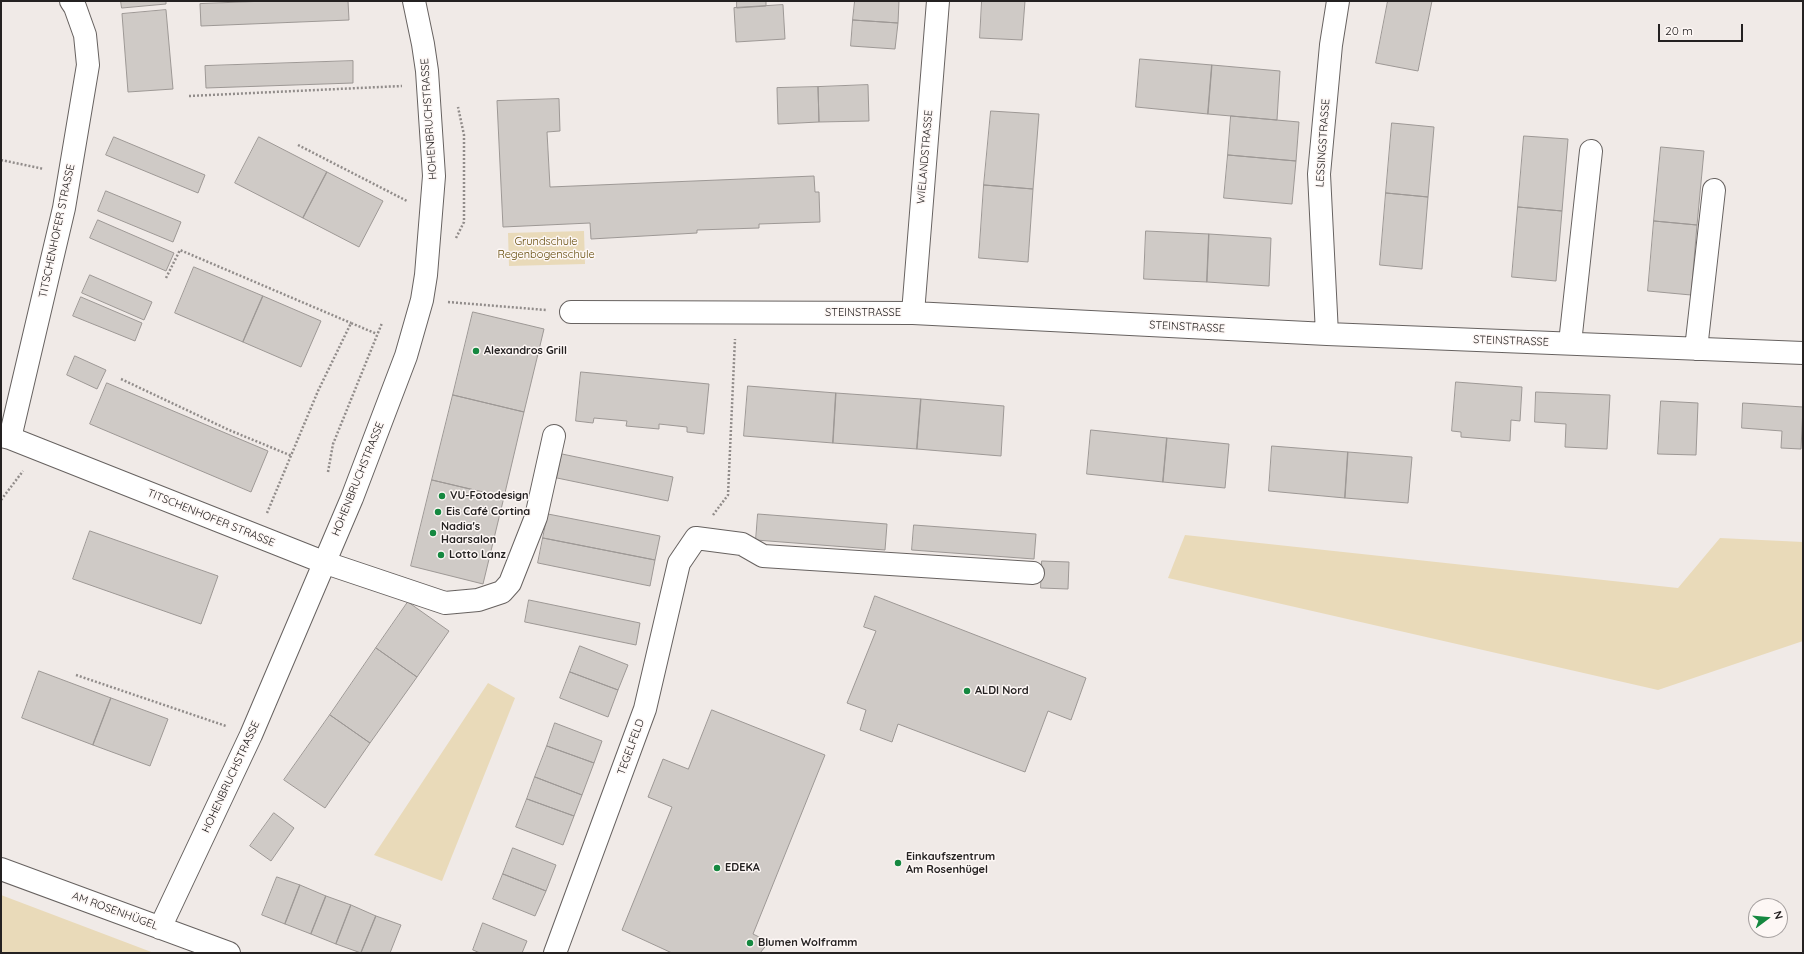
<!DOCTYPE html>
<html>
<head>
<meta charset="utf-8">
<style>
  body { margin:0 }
  #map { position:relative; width:1804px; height:954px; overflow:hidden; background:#f0eae7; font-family:Quicksand,sans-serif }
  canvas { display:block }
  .frame { position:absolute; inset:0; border:2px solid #242121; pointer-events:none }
  .north { position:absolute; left:1748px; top:898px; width:40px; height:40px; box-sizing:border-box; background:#fdf7f5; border:1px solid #a6a1a0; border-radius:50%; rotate:74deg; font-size:11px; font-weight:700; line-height:16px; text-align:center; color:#242121 }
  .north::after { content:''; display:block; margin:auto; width:14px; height:18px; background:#158840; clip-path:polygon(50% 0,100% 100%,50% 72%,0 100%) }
  .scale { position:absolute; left:1658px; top:24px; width:85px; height:18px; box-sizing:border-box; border:2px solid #242121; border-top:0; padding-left:5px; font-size:12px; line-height:14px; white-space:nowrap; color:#242121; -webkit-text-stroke:3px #fdf7f5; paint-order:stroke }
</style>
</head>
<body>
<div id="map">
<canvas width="1804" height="954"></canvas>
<div class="frame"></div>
<div class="north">N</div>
<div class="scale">20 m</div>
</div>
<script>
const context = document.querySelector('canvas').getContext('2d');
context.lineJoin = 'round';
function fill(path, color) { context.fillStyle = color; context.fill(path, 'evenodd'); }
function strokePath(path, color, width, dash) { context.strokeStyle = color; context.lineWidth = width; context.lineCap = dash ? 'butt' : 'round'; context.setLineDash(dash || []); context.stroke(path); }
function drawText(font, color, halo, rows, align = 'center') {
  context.font = font + ' Quicksand,sans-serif'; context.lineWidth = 3; context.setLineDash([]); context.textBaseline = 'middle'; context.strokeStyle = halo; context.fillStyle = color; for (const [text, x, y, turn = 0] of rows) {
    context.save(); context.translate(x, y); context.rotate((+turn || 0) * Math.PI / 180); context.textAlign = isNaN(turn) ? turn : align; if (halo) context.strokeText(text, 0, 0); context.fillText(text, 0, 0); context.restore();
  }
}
fill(new Path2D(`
  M584 231 585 264 509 266 508 233Z
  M1185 535 1678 588 1720 538 1803 542V641L1658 690 1168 578Z
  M488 683 515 698 442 881 374 855Z
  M1 895 154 953H1Z`), '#e9dab9');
const building = new Path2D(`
  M121 1H166V4L122 8Z
  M267 1H348L349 20 201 26 200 4Z
  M737 1H766V6L737 8Z
  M855 1H899L898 23 853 20Z
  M982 1H1025L1022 40 980 38Z
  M1388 1H1432L1418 71 1376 63Z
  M783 5 785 39 736 42 734 8Z
  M166 10 173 89 128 92 122 14Z
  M853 20 898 23 895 49 851 46Z
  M1140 59 1212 65 1208 114 1136 107Z
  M353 61V83L206 88 205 66Z
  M1212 65 1280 71 1277 120 1208 114Z
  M868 85 869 121 819 122 818 87Z
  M818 87 819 122 778 124 777 88Z
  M559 99 560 131 547 132 550 187 814 176 815 192H819L820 222 759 224V228L697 230V233L591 239 590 223 503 227 497 101Z
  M991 111 1039 114 1033 189 984 185Z
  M1231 116 1299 122 1296 161 1228 155Z
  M1392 123 1434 127 1428 197 1386 193Z
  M1524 136 1568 139 1562 211 1518 207Z
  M114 137 205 175 198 193 106 155Z
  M259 137 327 172 303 218 235 183Z
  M1661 147 1704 151 1697 225 1654 221Z
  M1228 155 1296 161 1292 204 1224 198Z
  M327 172 383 201 359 247 303 218Z
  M984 185 1033 189 1028 262 979 258Z
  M106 191 181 222 173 242 98 211Z
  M1386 193 1428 197 1422 269 1380 265Z
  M1518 207 1562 211 1556 281 1512 277Z
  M98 220 174 253 166 271 90 238Z
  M1654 221 1697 225 1691 295 1648 291Z
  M1146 231 1209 234 1207 282 1144 279Z
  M1209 234 1271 238 1269 286 1207 282Z
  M194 267 263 296 243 342 175 313Z
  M90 275 152 302 144 320 82 293Z
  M263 296 321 321 301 367 243 342Z
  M81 297 142 323 135 341 73 316Z
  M473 312 544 329 524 412 453 395Z
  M75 356 106 370 97 389 67 375Z
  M581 372 709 384 704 434 687 432V427L659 424V429L626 426 627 421 594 418 593 423 576 421Z
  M1456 382 1522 387 1520 421 1511 420 1510 441 1461 437V432L1452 431Z
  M107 383 268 451 251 492 90 424Z
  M748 386 836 393 833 443 744 436Z
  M1536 392 1610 395 1607 449 1565 447 1566 424 1535 422Z
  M836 393 921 399 917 449 833 443Z
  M453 395 524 412 504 497 432 480Z
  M921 399 1004 406 1001 456 917 449Z
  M1661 401 1698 403 1696 455 1658 454Z
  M1743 403 1803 407 1801 449 1781 448 1782 431 1742 428Z
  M1091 430 1167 438 1163 482 1087 474Z
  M1167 438 1229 444 1225 488 1163 482Z
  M1272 446 1348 452 1345 498 1269 491Z
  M1348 452 1412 457 1408 503 1345 498Z
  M562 454 673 477 668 501 557 478Z
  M432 480 504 497 483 584 411 566Z
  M548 514 660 536 655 560 543 538Z
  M758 514 887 524 885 550 756 540Z
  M914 525 1036 534 1034 559 912 550Z
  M90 531 218 576 201 624 73 579Z
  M543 538 655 560 650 586 538 563Z
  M1042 561 1069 562 1068 589 1041 588Z
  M875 596 1086 678 1071 720 1048 711 1025 772 898 724 892 742 860 730 866 710 847 703 876 631 864 627Z
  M529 600 640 623 636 645 525 622Z
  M408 602 449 631 417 677 376 648Z
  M580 646 628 665 618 690 570 672Z
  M376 648 417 677 370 743 330 715Z
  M39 671 111 698 93 745 22 718Z
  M570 672 618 690 608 717 560 698Z
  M111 698 168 719 150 766 93 745Z
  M712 710 825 755 753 934 769 942 760 953H672L622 930 672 807 648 797 663 759 688 769Z
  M330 715 370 743 325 808 284 780Z
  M555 723 602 741 594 763 547 746Z
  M547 746 594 763 582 795 535 777Z
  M535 777 582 795 574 816 527 799Z
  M527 799 574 816 563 845 516 827Z
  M274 813 294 828 271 861 250 846Z
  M513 848 556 865 546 891 503 874Z
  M503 874 546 891 535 916 493 899Z
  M277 877 300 885 285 924 262 915Z
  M300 885 326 896 311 934 285 924Z
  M326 896 351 905 336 944 311 934Z
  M351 905 376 916 361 953 336 944Z
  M376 916 401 925 390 953H361Z
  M483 923 527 941 522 953H480L473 950Z`);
fill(building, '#cfcac6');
strokePath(building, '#9d9895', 1);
const minor = new Path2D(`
  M571 312 913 313 1327 334 1803 353
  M913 313 938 1
  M1327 334 1319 174 1331 45 1338 1
  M1570 343 1591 151
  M1696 349 1714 190
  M1 436 10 438 323 562 445 603 478 600 502 592 510 583 536 517 554 436
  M10 438 64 208 88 65 85 35 75 7 71 1
  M1 869 229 953
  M160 928 251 735 352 498 406 356 422 300 426 275 434 176 427 71 423 44 414 1
  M555 953 645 709 679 563 696 538 742 544 763 556 1033 573`);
strokePath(minor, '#676260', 24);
strokePath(new Path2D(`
  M189 96 402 86
  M298 145 407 201
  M1 160 44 169
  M456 238 464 222V135L458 107
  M166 278 180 250 351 323
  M448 302 546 310
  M121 379 229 430 292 456
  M328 472 333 444 382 323
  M1 500 23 471
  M267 513 318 391 351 323 377 334
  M713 515 728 495 735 339
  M76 675 226 726`), '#918c8a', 2.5, [2, 2]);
strokePath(minor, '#fff', 22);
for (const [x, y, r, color] of [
  [476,351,4,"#158840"],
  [442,496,4,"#158840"],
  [438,512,4,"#158840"],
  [433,533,4,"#158840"],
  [441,555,4,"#158840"],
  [967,691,4,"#158840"],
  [898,863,4,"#158840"],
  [717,868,4,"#158840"],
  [750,943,4,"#158840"]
]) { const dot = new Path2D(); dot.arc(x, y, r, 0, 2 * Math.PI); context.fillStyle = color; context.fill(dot); strokePath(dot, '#fdf7f5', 1.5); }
drawText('11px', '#242121', '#fdf7f5', [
  ["HOHENBRUCHSTRASSE",429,119,-94],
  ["LESSINGSTRASSE",1323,143,-86],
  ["WIELANDSTRASSE",925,157,-85],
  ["TITSCHENHOFER STRASSE",57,231,-78],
  ["STEINSTRASSE",863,313],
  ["STEINSTRASSE",1187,327,3],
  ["STEINSTRASSE",1511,341,2],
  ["HOHENBRUCHSTRASSE",358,479,-68],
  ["TITSCHENHOFER STRASSE",211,518,22],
  ["TEGELFELD",631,747,-70],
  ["HOHENBRUCHSTRASSE",231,777,-65],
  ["AM ROSENHÜGEL",115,911,20]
]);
drawText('11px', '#644b09', '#fdf7f5', [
  ["Grundschule",546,242],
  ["Regenbogenschule",546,255]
]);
drawText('bold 11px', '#242121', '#fdf7f5', [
  ["Alexandros Grill",484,351],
  ["VU-Fotodesign",450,496],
  ["Eis Café Cortina",446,512],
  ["Nadia's",441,527],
  ["Haarsalon",441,540],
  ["Lotto Lanz",449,555],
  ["ALDI Nord",975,691],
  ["Einkaufszentrum",906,857],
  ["Am Rosenhügel",906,870],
  ["EDEKA",725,868],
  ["Blumen Wolframm",758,943]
], 'left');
</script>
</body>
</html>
